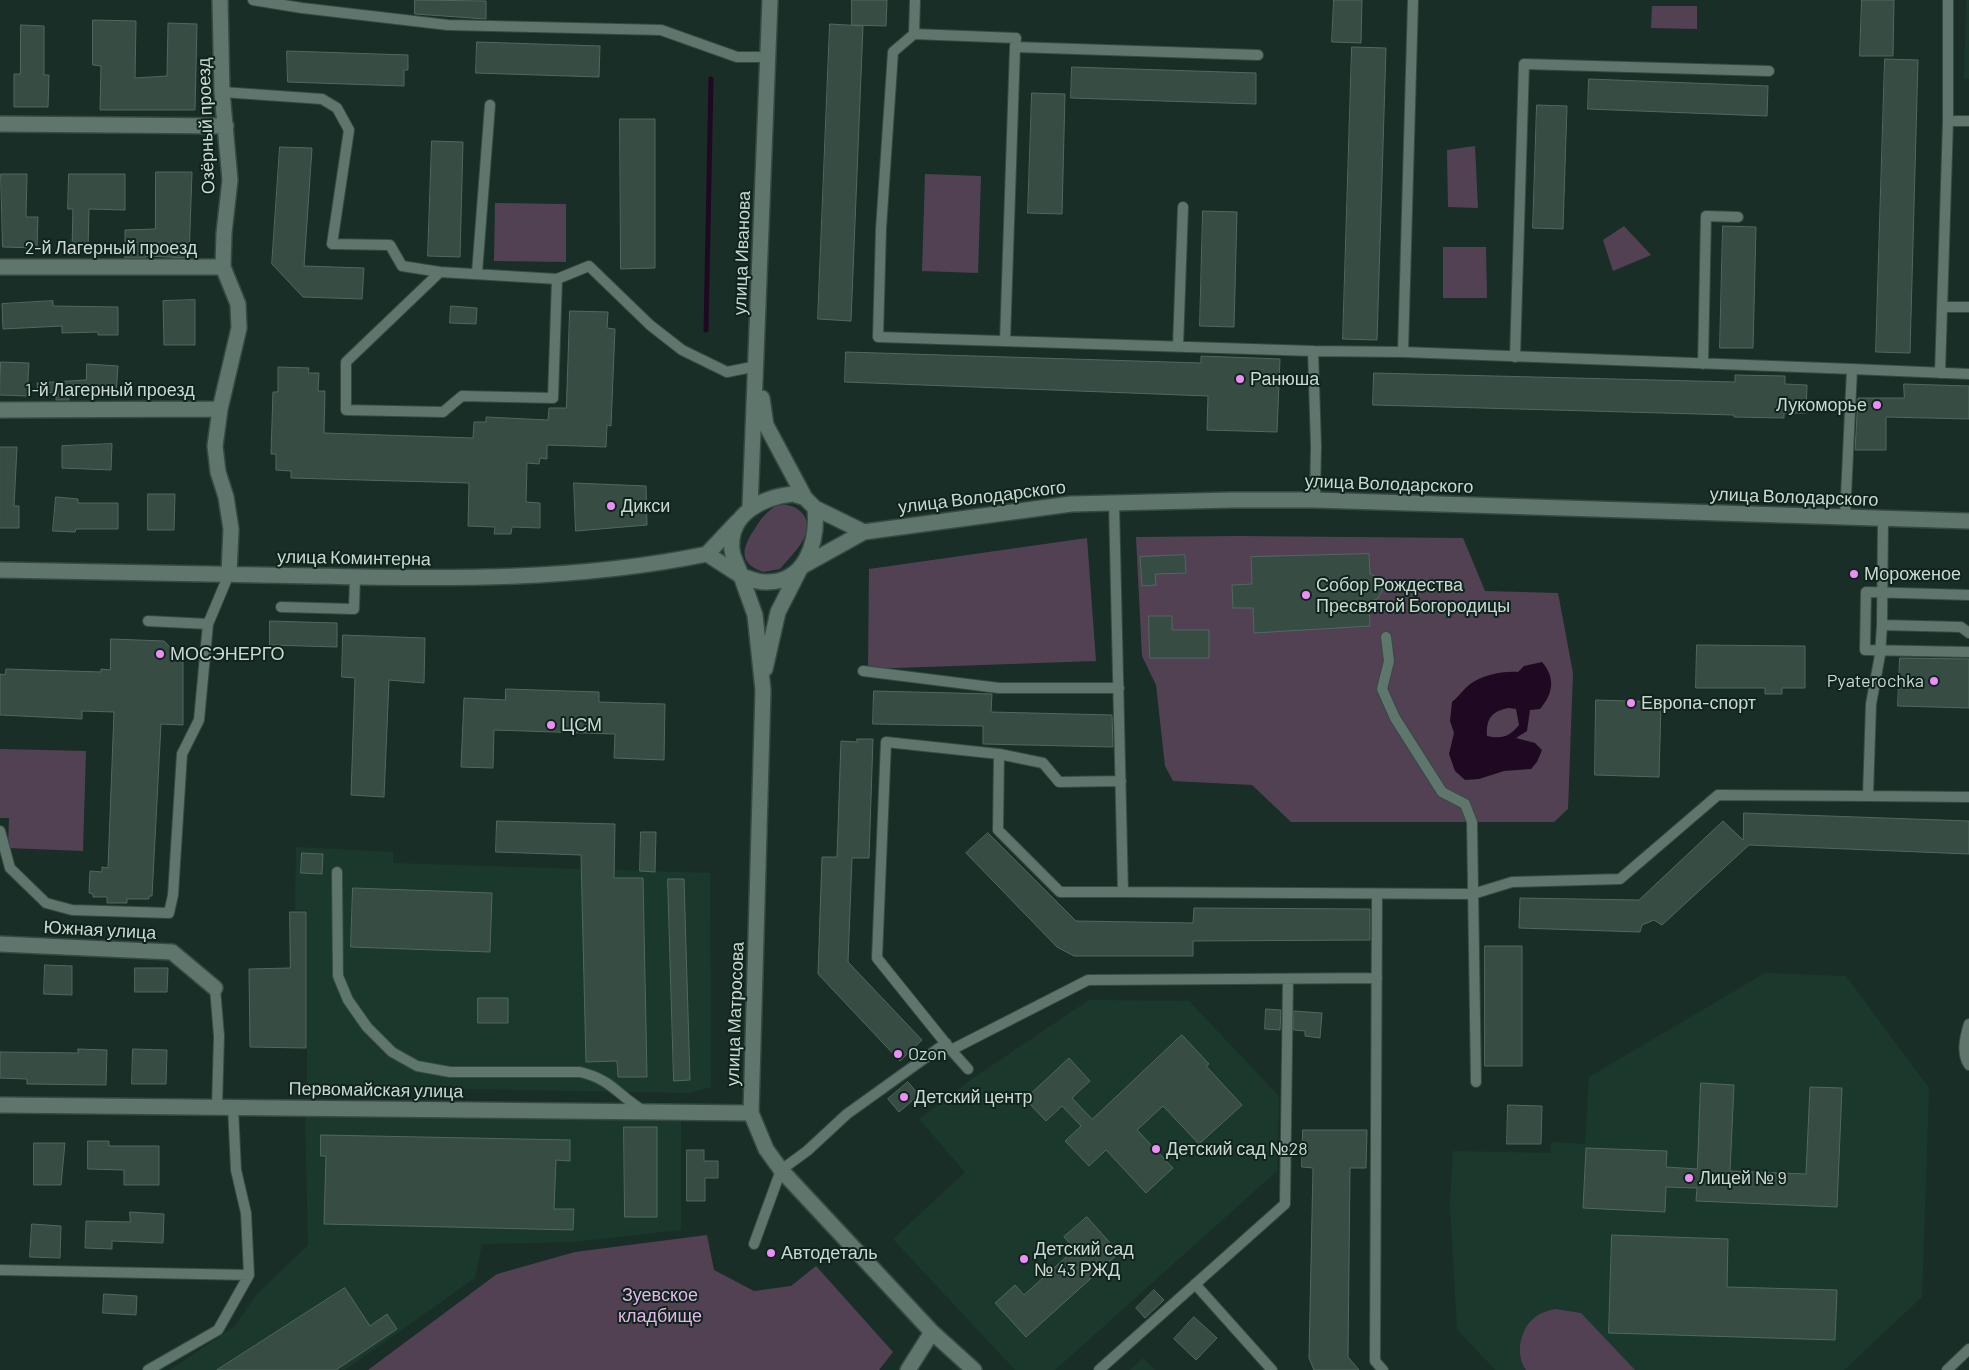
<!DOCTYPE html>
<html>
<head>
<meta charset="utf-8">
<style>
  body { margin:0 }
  canvas { display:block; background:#192e26 }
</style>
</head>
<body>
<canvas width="1969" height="1370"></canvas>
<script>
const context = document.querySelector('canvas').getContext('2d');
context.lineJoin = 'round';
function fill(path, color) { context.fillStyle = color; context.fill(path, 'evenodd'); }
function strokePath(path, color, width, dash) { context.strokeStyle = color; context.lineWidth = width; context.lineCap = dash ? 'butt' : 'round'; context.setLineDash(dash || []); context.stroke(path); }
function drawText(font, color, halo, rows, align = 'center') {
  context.font = font + ' Barlow,sans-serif'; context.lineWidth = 4; context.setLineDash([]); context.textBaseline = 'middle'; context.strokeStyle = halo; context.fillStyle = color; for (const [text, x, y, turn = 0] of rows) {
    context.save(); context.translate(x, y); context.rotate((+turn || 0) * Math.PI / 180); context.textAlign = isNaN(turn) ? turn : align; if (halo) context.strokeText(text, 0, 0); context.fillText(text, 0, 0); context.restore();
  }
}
fill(new Path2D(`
  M1966 0H1969V79H1964Z
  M296 847 393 852V863L710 873 711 1087 689 1093 307 1086V910H295Z
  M1765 973 1846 976 1929 1088 1922 1297 1844 1370H1495L1457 1329 1450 1204 1453 1151 1550 1153 1551 1142 1585 1144 1589 1077Z
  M1089 1000 1189 1001 1279 1096 1277 1171 1055 1370H1015L893 1239 965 1172 919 1119 976 1076Z
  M305 1116 681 1121V1230L573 1242 482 1244 475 1278 345 1370H170L235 1326 256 1295 308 1245Z
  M1143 1358 1155 1370H1130Z`), '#1b382d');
fill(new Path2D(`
  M1652 6H1697V29L1651 28Z
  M1475 146 1478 208 1448 207 1447 150Z
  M925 174 981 176 978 273 922 271Z
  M495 203 566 204V262L494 261Z
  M1624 226 1651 255 1613 271 1603 240Z
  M1443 247H1486L1487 298H1443Z
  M778 505C788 504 796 506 803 514 817 534 791 555 780 569L763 572C738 563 742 548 754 530 761 519 766 511 778 505Z
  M1238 536 1463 538 1485 591 1558 593 1573 673 1568 809 1554 822H1291L1252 785 1173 781 1165 766 1156 685 1142 656 1136 537Z
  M1087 538 1096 661 868 669 869 569Z
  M0 749 86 751 83 851 8 848 9 818H0Z
  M707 1235 714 1270 754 1291 791 1286 816 1266 893 1352 879 1370H368L497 1274 575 1252Z
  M1555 1309 1581 1313 1635 1370H1526C1515 1355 1520 1330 1533 1319 1539 1313 1547 1311 1555 1309Z`), '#524153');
fill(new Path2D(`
  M1542 662C1556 678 1553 694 1540 709L1530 710 1527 731 1516 738 1535 743 1542 750 1537 762 1531 769 1504 771 1479 779 1465 780 1455 771 1449 754 1454 733 1450 721 1452 702C1458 697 1463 690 1469 685 1482 675 1502 671 1518 672L1524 666ZM1509 708 1516 709 1519 725C1509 737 1502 739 1487 736 1486 718 1492 711 1509 708Z`), '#1f0822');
strokePath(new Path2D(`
  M706 330 711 79`), '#1f0822', 5);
const building = new Path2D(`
  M415 0 486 1V19L415 14Z
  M852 0H887L886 26 852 25Z
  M1334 0H1362L1361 43 1332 42Z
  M1862 0H1894L1893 56H1860Z
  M93 20 136 21 135 78 167 76 168 23 197 24 195 110H100L101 66 93 65Z
  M830 24 863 26 851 321 818 319Z
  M21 25 44 26V75H49L48 107H14V74H20Z
  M477 42 600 46 599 77 476 73Z
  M1352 47 1386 48 1377 340 1343 339Z
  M287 51 408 55V70H404V86L288 82Z
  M1885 59 1918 60 1910 353 1876 352Z
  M1072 67 1256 73V104L1071 98Z
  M1589 79 1768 86 1767 116 1588 109Z
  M1032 93 1065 94 1062 214 1028 213Z
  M1537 105 1567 106 1563 229 1533 228Z
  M620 119H655V268L621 269Z
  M432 141 463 142 460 257 428 256Z
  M280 147 312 148 304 266 364 268 362 299 303 297 272 264Z
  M156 172H192L189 258 146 256V258H125V230L155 229Z
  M1 174H27L26 217H38L37 248 3 247Z
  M69 174H125V210L89 209 88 250 72 249 73 209H68Z
  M1203 211 1237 212 1234 327 1200 326Z
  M1723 226 1756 227 1753 348H1720Z
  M195 300V345H164L163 301Z
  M53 301V306L118 307V335H98V332L62 333V326L3 329 2 304Z
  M451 306 477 308 476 324 450 323Z
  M570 311 608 312 607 328 615 329 611 426 607 425 606 447 547 445V459L540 458 539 464 527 463 526 502 540 503V528L512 527 511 534H494L495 527 468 526 469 483 291 478V471L276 470V454H271L273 392H278V367L309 368 308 373H319L318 391H325L324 433 473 438 474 422H486V417L548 420 549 408H566Z
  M846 352 1201 363V356L1280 359 1277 432 1207 430 1208 396 845 382Z
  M1 362 29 363 27 396 0 395Z
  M87 364 118 366 116 395 68 394 69 400H56V393L38 392 37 383 86 380Z
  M1374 373 1735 382V375L1785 376V384L1807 385 1806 413H1784V418L1734 417V415L1373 405Z
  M1904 384 1969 386V419L1886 417V450H1855L1858 398H1904Z
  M112 444 111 470 62 468V446Z
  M0 447H17L14 506H19V528H0Z
  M574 483 646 486 647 525 576 531Z
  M148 494H175L174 530H148Z
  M56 497 78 499V503H118V529H76L75 532 53 531Z
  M1369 554 1370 574 1375 576 1381 583 1382 591 1377 599 1369 602 1370 626 1254 633 1253 608H1233L1232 585 1252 584 1251 557Z
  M1185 555 1186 573 1155 574 1156 585 1142 586 1140 557Z
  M1149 616H1172V630H1209V658H1150Z
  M270 621 337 623V647L270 645Z
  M343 635 425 638 424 683 389 680 384 797 351 795 355 678 342 677Z
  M111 639 164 641 183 661V725L161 724 152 896H149V899H127V903H107V897H93V894L89 893 90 871 102 872V867L108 868 114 712 82 711V719L0 715V674L5 675 6 669 101 672V669L110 670Z
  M1697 645 1805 646V688H1782V694H1765V688H1696Z
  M1900 658 1969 659V708L1898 706Z
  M506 689 599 692V702L665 704 664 760 614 758 615 734 494 730 493 768 461 767 464 698 505 700Z
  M874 691 992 694 991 712 1112 715 1113 747 983 744V726L873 724Z
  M1596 700 1661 702 1659 777 1595 775Z
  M857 739H873L869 858H852L848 962 922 1040 900 1061 818 974 822 857H837L841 741 857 742Z
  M1744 813 1969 821V854L1749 845 1662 925 1654 920 1642 925 1640 932 1519 928 1520 898 1639 900 1723 821 1743 840Z
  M497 821 615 824 614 878H643L647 1077H618L617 1061 586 1062 581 855 496 852Z
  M641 832H656L655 872 640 871Z
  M988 833 1076 921 1193 923 1194 908 1370 909V940L1193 941V956H1074L1057 947 966 853Z
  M302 853 323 854 322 874 301 873Z
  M668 879H684L690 1080 674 1081Z
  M353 888 492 893 490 952 351 947Z
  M290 912H306V1048L250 1047 249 969 290 968Z
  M1485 946H1522V1066H1485Z
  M45 965 72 966V995L44 994Z
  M135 968H168L167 992H135Z
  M478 998H508V1023H478Z
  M1266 1009 1281 1010 1280 1030 1265 1029Z
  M1294 1011 1322 1013 1320 1038 1305 1036V1031L1294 1030Z
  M1182 1035 1209 1064 1206 1066 1242 1105 1199 1144 1163 1106 1137 1130 1173 1168 1146 1193 1106 1150 1089 1166 1065 1141 1081 1126 1062 1106 1046 1121 1025 1099 1069 1058 1090 1081 1072 1098 1092 1119Z
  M78 1049 107 1050 106 1085 27 1084V1079L0 1078V1052L78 1053Z
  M133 1049 167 1050 166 1084H132Z
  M908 1082 919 1095 899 1112 888 1099Z
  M1701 1083 1734 1085 1730 1171 1806 1174 1810 1087 1842 1088 1837 1207 1696 1201 1697 1188 1666 1187 1665 1212 1583 1208 1586 1148 1667 1151 1666 1167 1697 1169Z
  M1508 1105 1542 1106 1541 1144H1507Z
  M624 1127H657V1217H625Z
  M1303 1130H1367L1366 1168H1350L1348 1357 1359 1370H1314L1309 1358 1313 1168 1302 1167Z
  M321 1135 570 1140V1161L556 1160 554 1209H574L573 1230 324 1224 326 1156H321Z
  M88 1141H109V1146H159V1185H124V1170L88 1169Z
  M34 1143H65L61 1185H34Z
  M687 1150H704V1161H718V1178H705V1201H687Z
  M130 1212 164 1214 163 1243 112 1241V1249L85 1248 86 1221 130 1222Z
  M1087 1217 1119 1253 1026 1337 995 1303 1015 1285 1024 1295 1075 1249 1064 1237Z
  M32 1224 61 1226 60 1258 30 1257Z
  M1612 1235 1728 1239 1727 1287 1837 1290 1835 1340 1609 1333Z
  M345 1288 370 1326 387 1314 397 1329 336 1370H217Z
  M1154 1290 1164 1300 1145 1318 1136 1308Z
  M104 1294 137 1296 136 1315 103 1313Z
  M1194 1317 1217 1338 1196 1360 1174 1339Z`);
fill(building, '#374d44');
strokePath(building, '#51685e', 1);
const service = new Path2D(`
  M253 0 302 8 448 25 661 30 737 57H768
  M914 34 915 0
  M1258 55 1015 47 1016 38 914 34 893 52 881 229 878 337 1313 351
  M222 92 322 99 337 108 349 130 332 244 390 245 402 266 440 272
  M1948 121V0
  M477 273 490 105
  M557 279 553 398 462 396 443 412 346 410V362L440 272 557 279 589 266 650 325 682 350 727 372 757 366
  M1942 307H1969
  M1005 341 1015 47
  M1178 346 1183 207
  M1403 352 1852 369 1845 517
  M1515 357 1524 64 1769 71
  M1703 364 1706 216 1738 217
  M1852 369 1969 374
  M1940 373 1948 121H1969
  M1315 500 1316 446 1313 351 1403 352 1413 0
  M1114 503 1123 892 1473 894 1512 882 1620 879 1718 795 1868 796 1871 704 1880 655 1882 625
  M1883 519 1882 625 1961 627 1969 633
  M1969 595 1866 592 1865 650 1969 652
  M281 607 354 609 355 577
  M148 621 208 624
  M1386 637 1389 661 1382 689 1395 718 1442 792 1465 804 1472 822 1476 1082
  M863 671 999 688H1119
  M999 754 1043 763 1059 782 1121 781
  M1868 796 1969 797
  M0 831 10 868 46 903 72 910 169 913 173 895 182 754 199 720 208 624 229 574
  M337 872 338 976 348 1000 367 1027 392 1052 417 1066 450 1072H580C613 1080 617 1095 644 1111
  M1377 894 1375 1361 1383 1370
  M215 988 219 1036 217 1107
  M1969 1024C1965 1037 1961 1053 1969 1065
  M951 1050 1088 980 1377 978
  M968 1069 951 1050 877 958 886 742 999 754 998 830 1060 892H1123
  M754 1244 781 1170 807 1151 847 1114 946 1043
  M0 1270 249 1275
  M1195 1284 1272 1370
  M148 1370 218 1330 249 1275 246 1213 236 1170 233 1107
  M1099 1370 1285 1204 1288 979
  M1947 1370 1969 1349`);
const minor = new Path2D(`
  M220 0 222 92 230 180 224 233 223 267 238 304 239 328 220 409 215 446 218 472 226 497 231 529 229 574
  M0 124 226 126
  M0 267H223
  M0 410 220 409
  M707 554 738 521
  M707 554 741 576
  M0 570C105 572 210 574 314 576 446 579 577 581 707 554
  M0 944 172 952 215 988
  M0 1105 751 1113`);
const tertiary = new Path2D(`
  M762 398 766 425 805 498
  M793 494 805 498 815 508C818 542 806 584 764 582 757 582 749 578 741 576 739 568 733 559 732 550 728 514 763 497 793 494Z
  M750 507 770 0
  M815 508 864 532 1071 504 1232 500H1315L1969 521
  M741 576 755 615 763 690 751 1113 766 1149 781 1170 932 1332 974 1370
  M765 669 778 612 801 567 864 532
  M908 1370 932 1332`);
strokePath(service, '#374942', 12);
strokePath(minor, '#374942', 18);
strokePath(tertiary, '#374942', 18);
strokePath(service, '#5e766c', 10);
strokePath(minor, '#5e766c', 15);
strokePath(tertiary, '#5e766c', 15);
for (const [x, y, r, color] of [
  [1240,379,5,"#ee8cf8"],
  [1877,405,5,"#ee8cf8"],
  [611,506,5,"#ee8cf8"],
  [1854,574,5,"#ee8cf8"],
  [1306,595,5,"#ee8cf8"],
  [160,654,5,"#ee8cf8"],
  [1934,681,5,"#ee8cf8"],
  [1631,703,5,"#ee8cf8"],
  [551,725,5,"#ee8cf8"],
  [898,1054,5,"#ee8cf8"],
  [904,1097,5,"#ee8cf8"],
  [1156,1149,5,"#ee8cf8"],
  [1689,1178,5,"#ee8cf8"],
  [771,1253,5,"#ee8cf8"],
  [1024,1259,5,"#ee8cf8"]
]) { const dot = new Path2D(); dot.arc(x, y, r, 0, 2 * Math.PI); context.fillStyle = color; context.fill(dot); strokePath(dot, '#0f241c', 2); }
drawText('18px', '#ccd9d3', '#0f241c', [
  ["Озёрный проезд",206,126,-92],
  ["2-й Лагерный проезд",111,248],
  ["улица Иванова",742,253,-88],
  ["1-й Лагерный проезд",110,390],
  ["улица Володарского",1389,484,2],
  ["улица Володарского",982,497,-7],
  ["улица Володарского",1794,497,2],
  ["улица Коминтерна",354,558,1],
  ["Южная улица",100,930,3],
  ["улица Матросова",735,1014,-88],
  ["Первомайская улица",376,1090,1]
]);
drawText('18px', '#ccd9d3', '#0f241c', [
  ["Ранюша",1250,379],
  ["Лукоморье",1867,405,"right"],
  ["Дикси",621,506],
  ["Мороженое",1864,574],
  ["Собор Рождества",1316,585],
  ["Пресвятой Богородицы",1316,606],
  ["МОСЭНЕРГО",170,654],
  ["Pyaterochka",1924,681,"right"],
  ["Европа-спорт",1641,703],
  ["ЦСМ",561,725],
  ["Ozon",908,1054],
  ["Детский центр",914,1097],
  ["Детский сад №28",1166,1149],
  ["Лицей № 9",1699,1178],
  ["Детский сад",1034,1249],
  ["№ 43 РЖД",1034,1270],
  ["Автодеталь",781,1253]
], 'left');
drawText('18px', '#e6b6eb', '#0f241c', [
  ["Зуевское",660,1295],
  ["кладбище",660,1316]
]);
</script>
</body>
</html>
